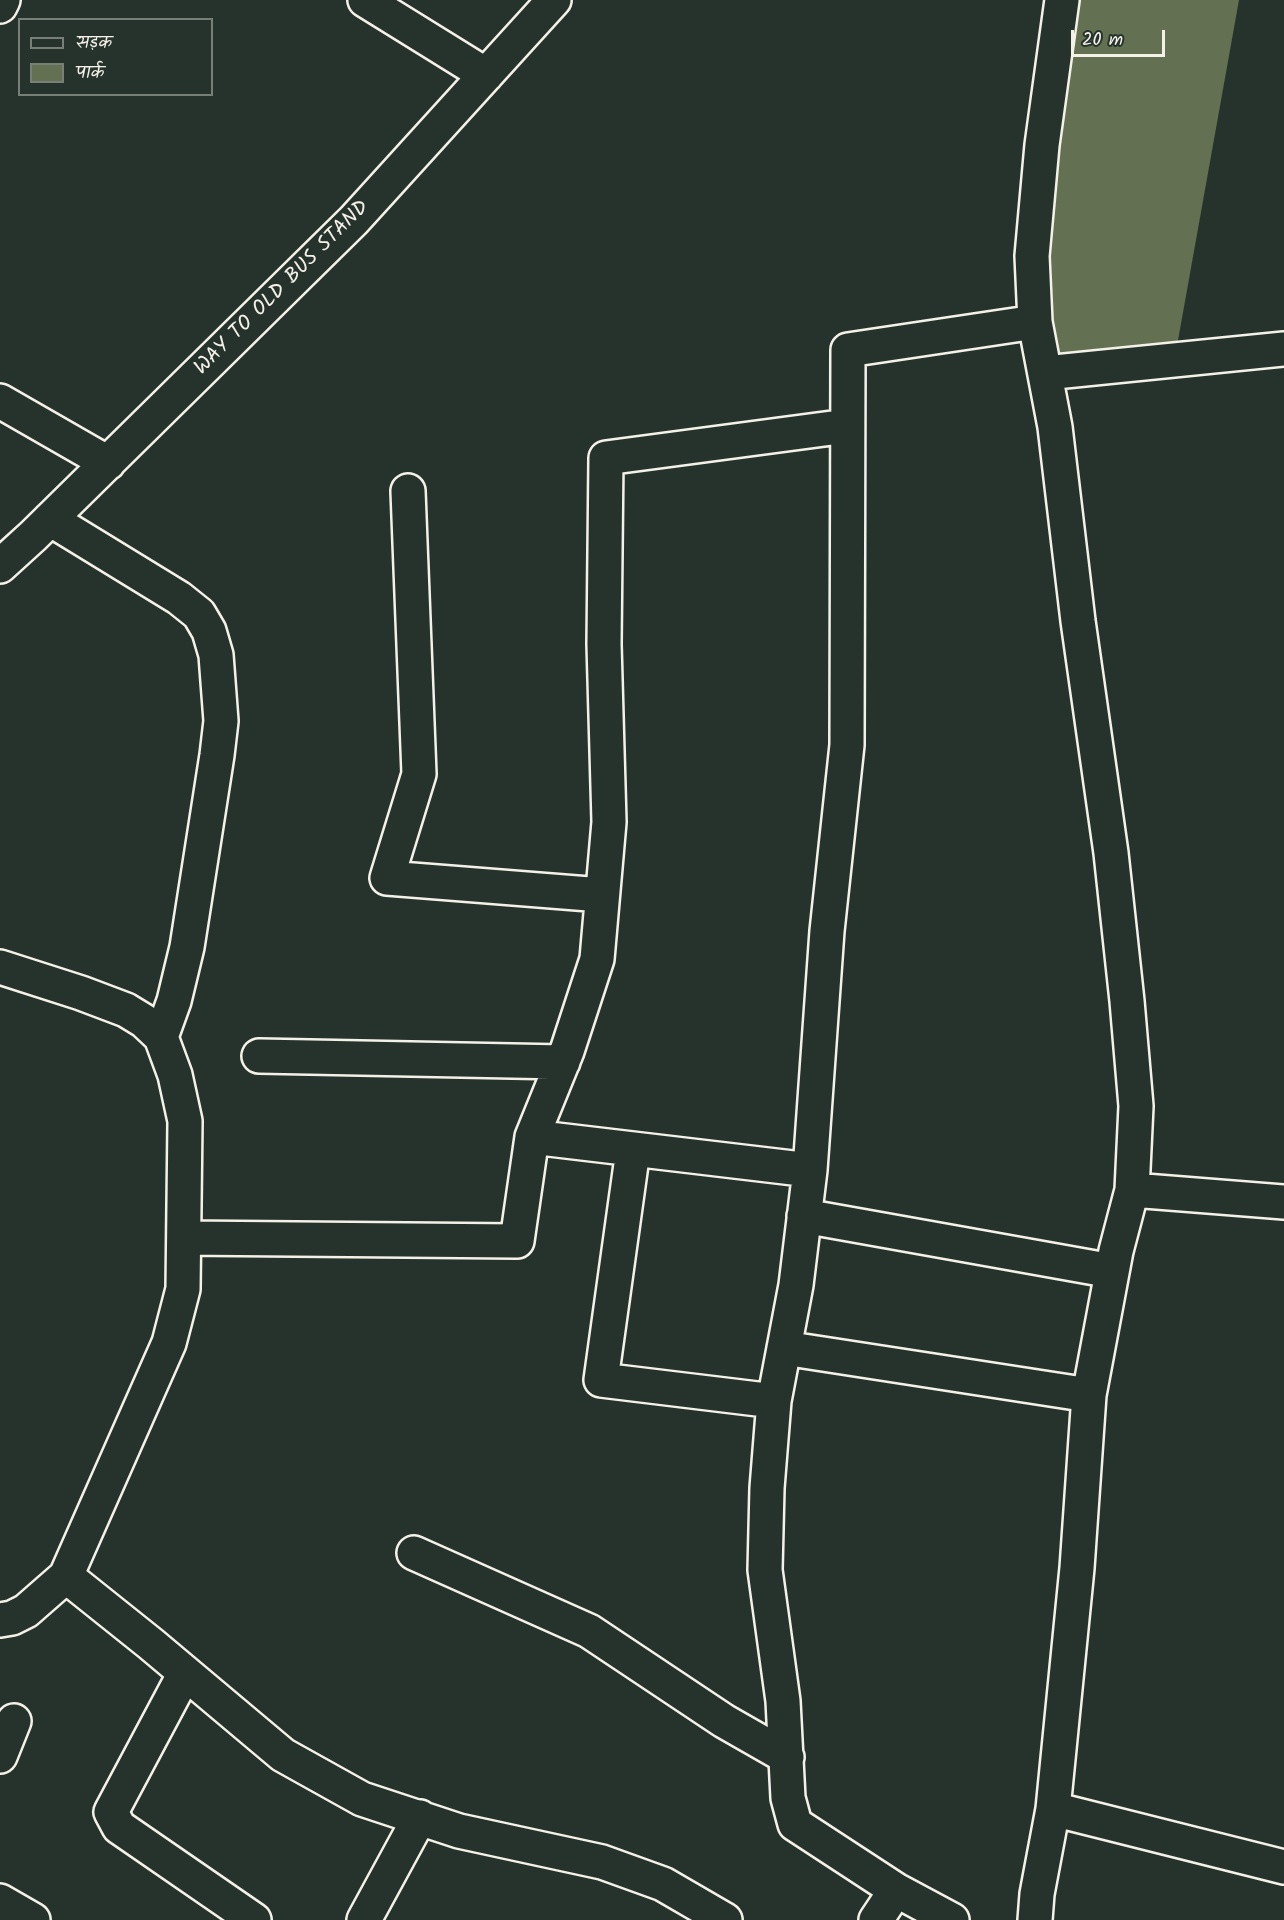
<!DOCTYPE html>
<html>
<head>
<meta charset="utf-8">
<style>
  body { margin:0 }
  #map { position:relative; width:1284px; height:1920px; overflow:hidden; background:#26332d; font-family:Kalam,"Playpen Sans Deva",sans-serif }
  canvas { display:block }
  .legend { position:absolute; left:18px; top:18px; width:195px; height:78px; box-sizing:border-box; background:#26332d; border:2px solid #787f78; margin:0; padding:8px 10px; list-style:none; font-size:18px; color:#f4f1e8 }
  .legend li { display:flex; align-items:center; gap:12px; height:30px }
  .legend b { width:30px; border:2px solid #787f78 }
  .scale { position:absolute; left:1071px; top:30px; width:94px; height:27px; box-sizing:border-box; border:3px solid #f4f1e8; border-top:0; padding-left:8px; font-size:18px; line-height:21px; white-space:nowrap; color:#f4f1e8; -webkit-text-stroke:4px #26332d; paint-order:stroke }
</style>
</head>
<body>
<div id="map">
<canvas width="1284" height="1920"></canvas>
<ul class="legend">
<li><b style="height:8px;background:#26332d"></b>सड़क</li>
<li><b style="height:16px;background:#637051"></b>पार्क</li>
</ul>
<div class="scale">20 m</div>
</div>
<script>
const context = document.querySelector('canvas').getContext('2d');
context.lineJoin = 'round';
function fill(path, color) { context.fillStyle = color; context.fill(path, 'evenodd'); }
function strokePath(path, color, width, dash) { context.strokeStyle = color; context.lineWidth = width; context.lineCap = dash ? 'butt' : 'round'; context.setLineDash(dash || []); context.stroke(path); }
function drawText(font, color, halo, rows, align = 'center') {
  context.font = font + ' Kalam,sans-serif'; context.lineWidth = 6; context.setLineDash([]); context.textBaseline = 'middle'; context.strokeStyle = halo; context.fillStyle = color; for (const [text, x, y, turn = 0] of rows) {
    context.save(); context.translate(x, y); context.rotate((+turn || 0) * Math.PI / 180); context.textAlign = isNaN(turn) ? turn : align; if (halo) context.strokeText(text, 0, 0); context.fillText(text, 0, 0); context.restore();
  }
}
fill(new Path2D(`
  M1071 0H1239L1177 346 1054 354 1041 226Z`), '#637051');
const minor = new Path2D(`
  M365 0 486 75
  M0 6 3 0
  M1045 373 1284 349
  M0 401 108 463
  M408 491 419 774 387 878 602 895
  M50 519 179 598 199 614 209 631 216 655 221 721 217 755 187 947 174 1001 161 1037
  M0 566 33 536 354 220 554 0
  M0 967 81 993 126 1010 144 1021 161 1037 175 1075 185 1121 183 1289 169 1343 66 1576 26 1611 12 1618 0 1620
  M259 1056 563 1062
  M633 1150 601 1380 774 1401
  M810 1170 532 1137 567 1051 597 959 609 822 604 644 606 458 847 426
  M1132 1190 1284 1202
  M804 1216 1112 1271
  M184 1238 517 1241 532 1137
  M784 1348 1089 1395
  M414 1553 589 1631 724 1721 787 1757
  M66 1576 151 1644 283 1755 362 1799 459 1831 602 1862 663 1884 725 1920
  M185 1673 111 1812 119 1827 254 1920
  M0 1756 14 1721
  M1053 1809 1284 1867
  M0 1901 33 1920
  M364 1920 420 1817
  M876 1920 896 1890
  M952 1920 896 1890 795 1824 788 1798 783 1701 765 1570 767 1488 774 1401 796 1285 810 1170 827 931 847 745 848 350 1035 322
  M1035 1920 1037 1894 1053 1809 1077 1568 1089 1395 1116 1251 1132 1190 1136 1106 1127 1001 1111 853 1078 621 1055 427 1035 322 1032 256 1042 145 1062 0`);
strokePath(minor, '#f4f1e8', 38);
strokePath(minor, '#26332d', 33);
drawText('21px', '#f4f1e8', '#26332d', [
  ["WAY TO OLD BUS STAND",283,289,-45]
]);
</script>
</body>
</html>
